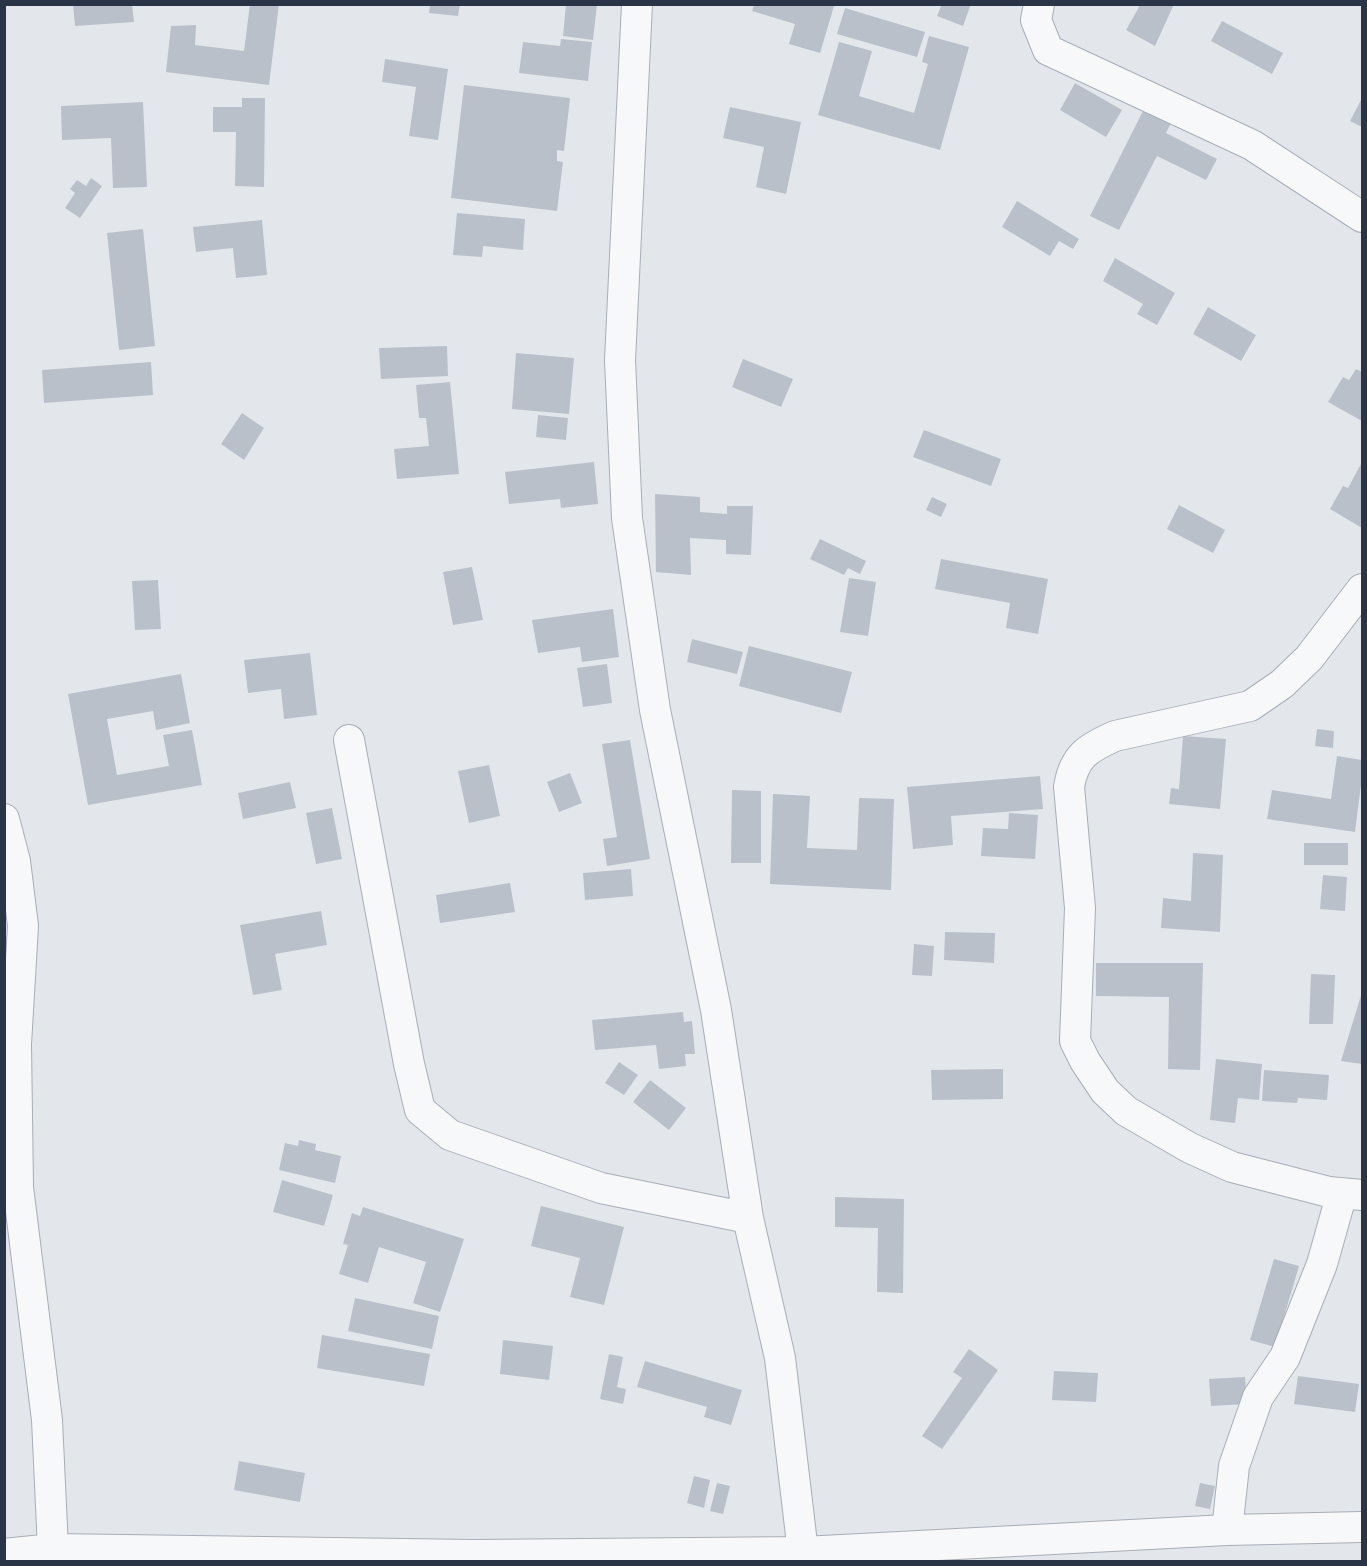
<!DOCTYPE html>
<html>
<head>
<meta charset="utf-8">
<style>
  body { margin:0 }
  #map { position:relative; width:1367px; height:1566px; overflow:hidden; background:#e3e7ec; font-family:Figtree,sans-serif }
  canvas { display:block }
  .frame { position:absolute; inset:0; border:6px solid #293546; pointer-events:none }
</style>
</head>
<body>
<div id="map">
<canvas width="1367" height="1566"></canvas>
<div class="frame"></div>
</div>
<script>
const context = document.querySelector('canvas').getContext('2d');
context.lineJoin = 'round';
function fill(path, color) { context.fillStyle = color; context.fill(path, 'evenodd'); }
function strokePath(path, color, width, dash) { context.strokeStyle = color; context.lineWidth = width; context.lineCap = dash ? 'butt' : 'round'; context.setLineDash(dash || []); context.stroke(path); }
fill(new Path2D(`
  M73 4H132L134 22 75 26Z
  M250 4H279L269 85 166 72 171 26 196 25 195 45 244 51Z
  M430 4H460L458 16 429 13Z
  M566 4H597L593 40 563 36Z
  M942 4H971L963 26 937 16Z
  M1135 4H1174L1155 46 1126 30 1139 7Z
  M754 5 834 6 820 53 789 44 795 24 752 11Z
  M845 8 925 32 917 57 837 34Z
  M1222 21 1283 53 1272 74 1211 41Z
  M929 36 969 47 940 150 818 115 839 42 872 51 859 96 914 113 928 64 922 62Z
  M561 39 592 42 588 81 519 73 523 42 560 46Z
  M385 59 448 69 438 140 409 136 416 87 382 82Z
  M1075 83 1122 110 1106 137 1060 110Z
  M464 85 570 98 564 151 557 150V161L563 162 557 211 451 198Z
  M242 98H265L264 187 235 186 236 132H213V107H242Z
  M1362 98V127L1350 121Z
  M143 102 147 187 113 188 111 138 62 140 61 106Z
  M730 107 801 122 786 194 756 187 764 147 723 138Z
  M1144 109 1171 123 1166 133 1217 159 1206 180 1157 156 1119 230 1090 216Z
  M91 178 102 186 80 218 65 208 75 193 70 189 77 180 86 186Z
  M1017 201 1079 239 1073 249 1059 241 1050 256 1002 227Z
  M457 213 525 219 523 250 483 246 482 257 453 255Z
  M262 220 267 275 236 278 233 248 196 252 193 227Z
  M143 229 155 346 119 350 107 233Z
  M1115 258 1175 293 1157 325 1137 314 1143 304 1103 281Z
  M1208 307 1256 335 1241 361 1193 334Z
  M447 346 448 376 381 379 379 348Z
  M516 353 574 358 569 414 512 409Z
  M743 359 793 379 781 407 732 387Z
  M151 362 153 395 44 403 42 370Z
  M1356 369 1362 372V421L1328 402 1343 377 1349 380Z
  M450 382 459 474 397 479 394 449 429 446 426 418H419L416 385Z
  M242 413 264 428 244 460 221 444Z
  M538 415 568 418 566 440 536 437Z
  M924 430 1001 459 991 486 913 457Z
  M594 462 598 504 561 508 560 499 509 504 505 472Z
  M1362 462V528L1330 509 1343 486 1348 488Z
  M655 494 700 497V512L727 514V506H753L751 555 726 554V540L690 538 691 575 656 572Z
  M932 497 947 504 941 517 926 510Z
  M1179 505 1225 530 1213 553 1167 529Z
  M820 539 866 561 860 574 848 568 844 575 810 559Z
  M941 559 1048 579 1038 634 1006 628 1010 603 935 589Z
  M472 567 483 620 453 625 443 572Z
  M849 578 876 582 868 636 840 632Z
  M158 580 161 629 135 630 132 581Z
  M613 609 619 657 582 662 580 647 538 653 532 620Z
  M692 639 743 652 737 674 687 662Z
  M749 646 852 672 841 713 739 686Z
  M310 653 317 715 284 719 281 689 248 693 244 660Z
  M607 664 612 703 583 707 577 668Z
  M181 674 190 723 156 730 153 711 107 719 117 775 169 766 163 735 192 730 202 785 88 805 68 694Z
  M1317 729 1334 731 1333 748 1315 746Z
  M1183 736 1226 739 1220 809 1169 804 1171 788 1179 789Z
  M630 740 650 859 607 866 603 839 617 837 602 744Z
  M1337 756 1362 760V777L1355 832 1267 819 1272 790 1331 799Z
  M489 765 500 816 469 823 458 771Z
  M570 773 582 803 559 812 547 782Z
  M1040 776 1043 809 951 816 953 845 913 849 907 787Z
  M290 782 296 808 243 819 238 793Z
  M732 790 761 791V863H731Z
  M773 794 810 796 807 848 857 850 859 798 894 799 891 890 770 884Z
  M332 808 342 859 316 864 306 813Z
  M1009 813 1038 815 1035 859 981 856 983 828 1008 829Z
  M1304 843H1348V865H1304Z
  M1193 853 1223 855 1220 932 1161 928 1163 898 1191 901Z
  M631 869 633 896 585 900 583 873Z
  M1323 875 1347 877 1345 911 1320 909Z
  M510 883 515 912 440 923 436 895Z
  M321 911 327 945 275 954 282 990 253 995 240 925Z
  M945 932 995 933 994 963 944 960Z
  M914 944 934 946 932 976 912 975Z
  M1096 963H1203L1200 1070 1168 1069 1169 997 1096 996Z
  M1311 974 1335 975 1333 1024H1309Z
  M1362 992V1064L1341 1061Z
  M683 1012 684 1022 692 1021 695 1054H685L686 1066 659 1069 656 1045 595 1050 592 1020Z
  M1216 1059 1262 1064 1259 1100 1238 1098 1235 1123 1210 1120Z
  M619 1062 638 1075 624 1095 605 1083Z
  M1003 1069V1099L932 1100 931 1070Z
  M1264 1070 1329 1075 1327 1100 1298 1098 1297 1103 1262 1101Z
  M650 1080 686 1108 669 1130 633 1102Z
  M299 1140 316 1144 315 1150 341 1156 335 1183 279 1170 285 1143 298 1146Z
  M282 1180 333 1195 324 1226 273 1212Z
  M835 1197 904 1199 903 1293 877 1292 878 1228 835 1227Z
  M541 1206 624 1227 604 1305 570 1297 580 1258 531 1246Z
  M363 1207 464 1239 440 1312 413 1303 426 1262 379 1247 368 1283 339 1274 348 1245 343 1244 352 1213 360 1216Z
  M1274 1259 1299 1266 1275 1347 1250 1340Z
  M355 1298 439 1316 432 1349 348 1331Z
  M322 1335 430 1354 424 1386 317 1368Z
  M503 1340 553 1346 549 1380 500 1374Z
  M969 1349 998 1370 942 1449 922 1436 962 1378 953 1372Z
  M609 1354 623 1357 617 1387 626 1389 623 1404 600 1399Z
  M645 1361 742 1390 731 1425 704 1417 707 1407 637 1387Z
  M1054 1371 1098 1373 1096 1402 1052 1400Z
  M1298 1376 1359 1384 1355 1412 1294 1404Z
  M1245 1377 1247 1404 1211 1406 1209 1379Z
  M239 1461 305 1473 300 1502 234 1490Z
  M694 1476 710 1480 704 1508 687 1503Z
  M717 1483 730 1486 723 1514 710 1511Z
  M1200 1483 1215 1486 1210 1509 1195 1506Z`), '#bac0ca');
const minor = new Path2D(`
  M637 4 620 360 627 518 655 710 716 1010 748 1218 780 1358 803 1552
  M1039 4 1036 20 1048 50 1252 145 1362 217
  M1362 589 1309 658 1282 684 1250 706 1115 736C1088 748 1074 756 1069 787L1080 908 1075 1041 1085 1061 1105 1091 1126 1111 1190 1148 1232 1167 1329 1192 1362 1195
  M349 740 409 1064 420 1110 450 1135 601 1188 748 1218
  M4 819 15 861 23 926 16 1044 18 1187 47 1420 53 1549
  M1227 1530 1234 1466 1258 1397 1285 1357 1322 1264 1342 1193
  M4 1554 53 1549 474 1555 803 1552 1227 1530 1362 1527`);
strokePath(minor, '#a7aeb7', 32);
strokePath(minor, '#f6f8fa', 30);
</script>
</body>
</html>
